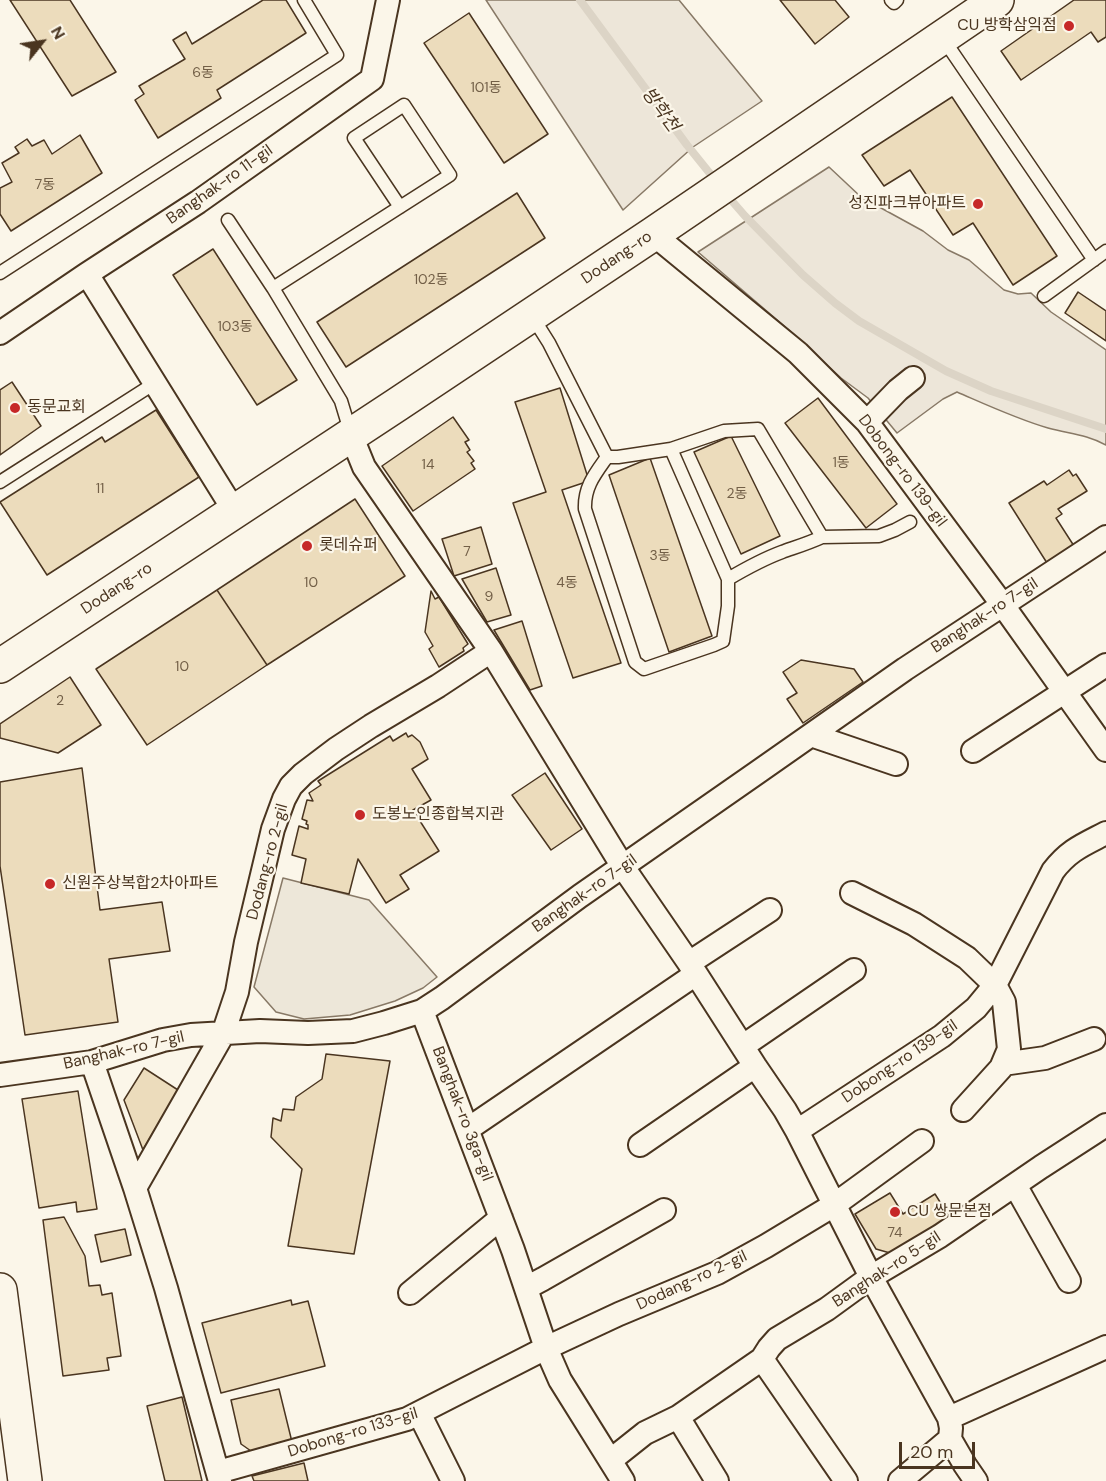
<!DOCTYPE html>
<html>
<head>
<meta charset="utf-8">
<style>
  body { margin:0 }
  #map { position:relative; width:1106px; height:1481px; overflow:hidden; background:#fbf6e9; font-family:"DM Sans",sans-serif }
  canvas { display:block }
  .north { position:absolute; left:12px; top:12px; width:60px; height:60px; -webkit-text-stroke:4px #fbf6e9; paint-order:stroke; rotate:60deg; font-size:16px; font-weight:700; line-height:24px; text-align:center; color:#4a3520 }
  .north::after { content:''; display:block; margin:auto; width:21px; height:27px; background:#4a3520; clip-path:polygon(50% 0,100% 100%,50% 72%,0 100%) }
  .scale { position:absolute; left:899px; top:1442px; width:76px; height:27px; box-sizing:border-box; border:3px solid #4a3520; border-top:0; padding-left:8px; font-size:18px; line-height:21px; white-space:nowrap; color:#4a3520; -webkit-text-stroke:4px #fbf6e9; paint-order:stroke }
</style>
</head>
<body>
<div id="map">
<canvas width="1106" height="1481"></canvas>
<div class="north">N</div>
<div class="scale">20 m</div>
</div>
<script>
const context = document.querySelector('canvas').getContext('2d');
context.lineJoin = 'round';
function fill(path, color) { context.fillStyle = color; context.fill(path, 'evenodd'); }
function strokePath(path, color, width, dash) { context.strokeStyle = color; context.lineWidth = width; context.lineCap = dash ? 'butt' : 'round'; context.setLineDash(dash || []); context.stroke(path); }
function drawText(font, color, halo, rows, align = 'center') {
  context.font = font + ' "DM Sans","Noto Sans KR",sans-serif'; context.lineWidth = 4.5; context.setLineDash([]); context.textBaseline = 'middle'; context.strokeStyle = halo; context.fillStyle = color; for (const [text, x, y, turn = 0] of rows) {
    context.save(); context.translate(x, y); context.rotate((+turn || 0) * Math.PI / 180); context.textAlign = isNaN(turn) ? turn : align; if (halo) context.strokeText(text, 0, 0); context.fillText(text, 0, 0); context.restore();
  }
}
const green = new Path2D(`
  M486 0H679L762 101 693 147 623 210Z
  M829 167 861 197 923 231 948 250 969 260 1004 290 1018 294 1031 293 1051 312 1106 350V445C1086 434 1070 434 1048 428 1017 419 987 405 957 392L943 399 897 433 868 398 841 378 790 331 698 252Z`);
fill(green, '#ede6d9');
strokePath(green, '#887966', 1.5);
const parking = new Path2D(`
  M283 878 369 900 437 977 423 988 395 1001 350 1015 304 1019 276 1012 254 987Z`);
fill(parking, '#ede7d9');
strokePath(parking, '#887966', 1.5);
strokePath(new Path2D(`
  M580 0 687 145 716 181
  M725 193 745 216 803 275 835 303 859 321 946 371 991 391 1106 429`), '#dcd4c6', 8);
const building = new Path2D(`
  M10 0H70L116 72 72 96Z
  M263 0H286L306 33 217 90 221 98 158 138 135 100 144 94 139 86 185 59 173 40 186 32 192 44Z
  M780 0H835L849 17 815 44Z
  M1074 0H1106V37L1098 42 1091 32 1021 80 1001 51Z
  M469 13 548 134 504 163 424 43Z
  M952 97 1057 256 1013 285 973 223 953 235 910 170 884 186 862 155Z
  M80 135 102 173 11 231 0 214V188L12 182 2 163 19 153 15 147 27 139 32 146 44 140 52 154Z
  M517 193 545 238 346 367 317 322Z
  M213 249 297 380 257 405 173 275Z
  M1078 292 1106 311V341L1065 313Z
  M12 382 41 426 0 455V390Z
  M560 388 589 481 562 490 621 663 573 678 513 503 546 492 515 402Z
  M818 398 897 504 866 528 785 423Z
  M156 410 199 477 47 575 0 502 102 437 105 442Z
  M453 417 469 440 465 442 470 450 467 452 474 461 471 463 475 469 413 511 382 466Z
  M731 436 780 536 741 554 694 452Z
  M650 458 712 636 669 652 609 475Z
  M1069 470 1073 476 1076 474 1087 491 1058 509 1062 514 1056 518 1074 546 1047 563 1009 503 1044 481 1047 485Z
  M355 499 405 576 267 665 217 590Z
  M481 527 492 564 454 576 442 539Z
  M496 568 511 615 487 622 462 579Z
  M217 590 267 665 147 745 96 669Z
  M431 591 435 599 439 597 468 644 463 648 464 651 439 667 429 649 433 646 425 632Z
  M522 621 542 686 530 690 494 630Z
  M801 660 854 669 863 682 803 723 787 699 797 693 783 672Z
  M70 677 101 725 58 753 0 738V724Z
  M406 733 408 737 412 735 420 742 428 759 412 769 431 800 413 810 439 851 400 875 409 889 386 903 358 859 349 894 301 883 306 859 292 855 299 826 308 829V825L306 824 307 821 302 819 307 800 313 801 309 793 321 785 318 781 390 736 393 741Z
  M82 768 100 910 162 902 170 951 109 959 118 1022 25 1035 0 866V782Z
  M545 773 582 829 551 850 512 795Z
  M326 1054 390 1061 354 1254 288 1246 302 1169 271 1137 273 1118 281 1121 283 1109 294 1110 296 1097 322 1079Z
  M144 1068 178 1090 143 1150 124 1100Z
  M78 1091 97 1209 77 1212 76 1202 39 1208 22 1099Z
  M890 1193 903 1214 935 1194 950 1218 890 1253 876 1249 855 1214Z
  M64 1217 85 1256 89 1286 100 1285 102 1295 112 1293 121 1356 107 1358 109 1370 63 1376 43 1220Z
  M125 1229 131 1255 101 1262 95 1235Z
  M291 1300 292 1305 308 1301 325 1366 221 1393 202 1323Z
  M279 1389 292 1442 251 1451 241 1444 231 1400Z
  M182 1397 202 1481H165L147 1406Z
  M304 1463 308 1481H254L252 1476Z`);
fill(building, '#ecdcbc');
strokePath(building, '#4a3520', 1.5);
const lane = new Path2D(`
  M891 0 894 3 897 0
  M942 37 1094 260
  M228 220 273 288 341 401 351 434
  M0 273 337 55 304 0
  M273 288 450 175 404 105 354 138 400 207
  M1044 296 1106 251
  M532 316 549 343 607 457C595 474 584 487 585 509L635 662 644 669 714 645 723 641 728 606V579L671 449 618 457H607
  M671 449 724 431 758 429 822 537C809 543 796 547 782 552 763 559 745 569 728 579
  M0 482 155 383
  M822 537 879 536 895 530 910 522`);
const street = new Path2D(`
  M653 234 798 353 867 422 1002 604 1106 750
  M87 274 235 512
  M0 333 87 274 198 202 372 79 388 0
  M867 422 898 390 913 378
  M351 435 364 467 491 651 623 867 689 963 755 1066 785 1110 797 1131 871 1277 949 1418 951 1428 950 1439 965 1465 976 1481
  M811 735 896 764
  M973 751 1106 665
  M852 893 914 924 967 958 995 985 1004 1002 1009 1049 1001 1068 963 1110
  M689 963 770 910
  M422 1011 513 1250 546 1348 560 1380 623 1481
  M743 1046 854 970
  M92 1062 135 1188 166 1288 220 1481
  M1003 1064 1045 1058 1094 1039
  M0 1075 92 1062 163 1040 191 1035 260 1031 308 1033 353 1031 384 1023 422 1011 442 998 580 896 758 772 905 669 1106 537
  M468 1129 696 974
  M797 1131 942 1036 976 1008 995 985 1053 871C1069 850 1083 845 1106 833
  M640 1145 755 1066
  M1015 1185 1069 1281
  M135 1188 223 1034 237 992 246 942 273 829 284 799 291 786 303 774 336 749 371 726 438 686 491 651
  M526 1288 543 1279 664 1210
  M410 1293 501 1218
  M762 1359 846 1481
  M419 1413 453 1481
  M678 1417 717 1481
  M949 1418 1106 1347
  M611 1460 645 1433 678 1417 762 1359 769 1348 777 1339 827 1309 871 1277 940 1236 1041 1167 1106 1125
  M218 1472 407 1419 546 1348 619 1314 717 1273 766 1246 834 1205 922 1141
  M900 1481 950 1439`);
const secondary = new Path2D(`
  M0 666 398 404 653 234 997 0
  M0 1290 25 1481`);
strokePath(lane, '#4a3520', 15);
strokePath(street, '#4a3520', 26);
strokePath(secondary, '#4a3520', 36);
strokePath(lane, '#fbf6e9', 12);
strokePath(street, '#fbf6e9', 22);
strokePath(secondary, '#fbf6e9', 33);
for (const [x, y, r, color] of [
  [1069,26,6,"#c62828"],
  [978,204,6,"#c62828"],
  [15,408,6,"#c62828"],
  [307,546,6,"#c62828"],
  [360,815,6,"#c62828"],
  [50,884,6,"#c62828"],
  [895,1212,6,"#c62828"]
]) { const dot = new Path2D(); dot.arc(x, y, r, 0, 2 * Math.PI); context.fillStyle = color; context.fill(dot); strokePath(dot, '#fbf6e9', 2); }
drawText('14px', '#725f47', null, [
  ["6동",203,73],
  ["101동",486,88],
  ["7동",45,185],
  ["102동",431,280],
  ["103동",235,327],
  ["1동",841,463],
  ["14",428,465],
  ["11",100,489],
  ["2동",737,494],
  ["7",467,552],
  ["3동",660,556],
  ["10",311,583],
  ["4동",567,583],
  ["9",489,597],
  ["10",182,667],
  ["2",60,701],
  ["74",895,1233]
]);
drawText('16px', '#4a3520', '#fbf6e9', [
  ["CU 방학삼익점",1057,26,"right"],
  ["성진파크뷰아파트",966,204,"right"],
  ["동문교회",27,408],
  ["롯데슈퍼",319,546],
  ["도봉노인종합복지관",372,815],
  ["신원주상복합2차아파트",62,884],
  ["CU 쌍문본점",907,1212]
], 'left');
drawText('16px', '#4a3520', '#fbf6e9', [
  ["Banghak-ro 11-gil",220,185,-35],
  ["Dodang-ro",617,258,-34],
  ["Dobong-ro 139-gil",902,471,53],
  ["Dodang-ro",117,589,-33],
  ["Banghak-ro 7-gil",985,616,-33],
  ["Dodang-ro 2-gil",268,862,-75],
  ["Banghak-ro 7-gil",585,894,-35],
  ["Banghak-ro 7-gil",124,1051,-13],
  ["Dobong-ro 139-gil",900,1062,-34],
  ["Banghak-ro 3ga-gil",462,1114,69],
  ["Banghak-ro 5-gil",887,1270,-33],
  ["Dodang-ro 2-gil",692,1281,-25],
  ["Dobong-ro 133-gil",353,1433,-17]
]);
drawText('italic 18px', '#4a3520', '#fbf6e9', [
  ["방학천",660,110,54]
]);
</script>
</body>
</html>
